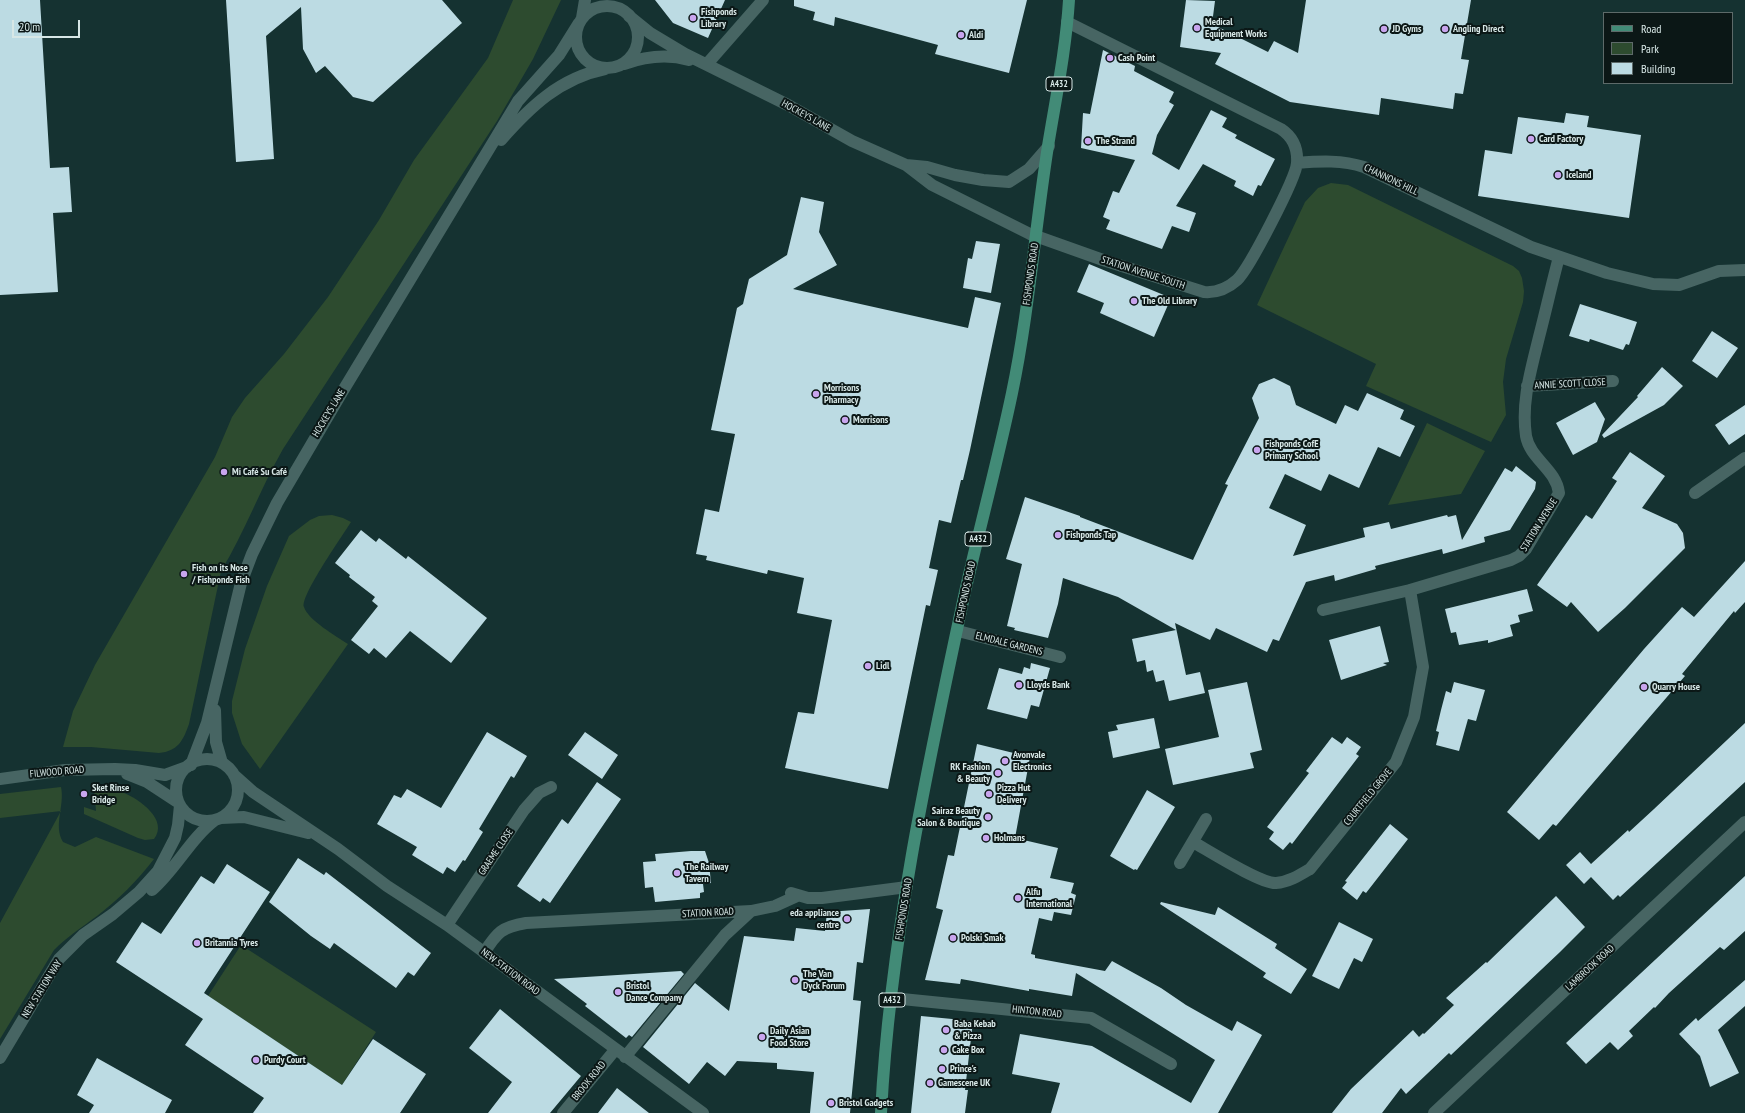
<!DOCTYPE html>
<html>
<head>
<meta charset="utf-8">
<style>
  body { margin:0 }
  #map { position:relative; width:1745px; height:1113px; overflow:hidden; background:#153231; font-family:"PT Sans Narrow",sans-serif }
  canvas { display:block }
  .legend { position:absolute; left:1603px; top:12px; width:130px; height:72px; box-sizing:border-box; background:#0b1716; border:1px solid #5d6a69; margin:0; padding:5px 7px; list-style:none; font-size:12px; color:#d7e7e6 }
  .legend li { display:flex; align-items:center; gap:8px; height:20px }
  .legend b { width:20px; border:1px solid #5d6a69 }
  .scale { position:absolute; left:12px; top:20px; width:68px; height:18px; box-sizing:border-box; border:2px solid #d7e7e6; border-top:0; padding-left:5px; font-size:12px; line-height:14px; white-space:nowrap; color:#d7e7e6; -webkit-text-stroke:3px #0b1716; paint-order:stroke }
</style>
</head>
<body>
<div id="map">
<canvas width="1745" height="1113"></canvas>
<ul class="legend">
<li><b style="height:5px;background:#428b77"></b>Road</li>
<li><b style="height:11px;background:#2d4b2f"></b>Park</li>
<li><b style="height:11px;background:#bcdbe3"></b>Building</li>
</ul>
<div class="scale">20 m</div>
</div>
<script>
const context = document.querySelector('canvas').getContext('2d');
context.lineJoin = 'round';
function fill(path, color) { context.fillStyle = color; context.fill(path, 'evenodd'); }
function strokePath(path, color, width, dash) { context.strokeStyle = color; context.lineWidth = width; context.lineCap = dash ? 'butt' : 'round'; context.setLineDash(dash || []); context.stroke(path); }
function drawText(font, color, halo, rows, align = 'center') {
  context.font = font + ' "PT Sans Narrow",sans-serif'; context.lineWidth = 4; context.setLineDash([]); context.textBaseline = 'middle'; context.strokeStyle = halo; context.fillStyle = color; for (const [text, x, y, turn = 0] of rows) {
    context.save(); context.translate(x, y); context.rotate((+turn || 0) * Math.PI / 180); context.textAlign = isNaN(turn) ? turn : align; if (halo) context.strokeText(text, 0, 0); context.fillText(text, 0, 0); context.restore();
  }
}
fill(new Path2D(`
  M513 0H561L533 59 497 121 283 449C260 489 245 532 221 571L189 724C183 741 178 751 159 753L91 747H63L73 711 95 665 215 457 232 417 245 398 284 354 328 297 379 220 414 160 488 58Z
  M1331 183 1348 185 1513 266 1519 271 1522 278 1524 291 1523 302 1506 359 1503 382 1506 415 1491 442 1366 386 1376 364 1257 305 1305 202 1318 188Z
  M1427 423 1485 451 1461 494 1388 505Z
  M332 515 343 518 351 522C343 535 300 596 304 607 308 620 336 636 348 644L260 769 242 744 232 713V701L245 649 267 586 289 536 310 520 319 516Z
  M61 787C65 806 53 825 63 842L75 847 96 837 154 859C138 880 118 900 97 916 82 927 67 937 54 950L0 1039V923L61 811 0 818V794Z
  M94 788C104 789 115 789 124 793 139 799 169 820 154 839L145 840 138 838 84 814V807L96 811Z
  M241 945 376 1032 342 1085 208 996Z`), '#2d4b2f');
fill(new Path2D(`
  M0 0H40L50 168 69 167 72 212 53 213 58 292 0 295Z
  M226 0H442L462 23 373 102 353 97 325 66 316 73 303 49 301 7 266 36 274 159 236 162Z
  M655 0H725L708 38 673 23Z
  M794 0H1027L1009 73 935 54 938 45 835 17 834 26 813 20 815 12 794 6Z
  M1186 0 1215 1 1212 24 1268 52 1274 41 1298 53 1306 0H1471L1461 59 1469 60 1463 94 1455 93 1453 109 1381 98 1379 115 1290 102 1215 64 1221 53 1180 47Z
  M1103 50 1135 66 1134 71 1174 92 1169 102 1174 105 1157 135 1152 154 1179 170 1211 110 1227 118 1222 127 1237 135 1235 138 1275 159 1261 186 1258 185 1253 196 1234 186 1236 181 1203 164 1176 206 1196 213 1189 232 1172 226 1162 249 1106 229 1110 220 1103 217 1113 191 1119 193 1135 160 1081 148 1083 113 1090 114Z
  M1566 113 1589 116 1587 127 1641 135 1629 218 1478 196 1485 150 1512 154 1518 117 1564 123Z
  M801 197 824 202 819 232 837 265 793 289 968 328 975 297 1001 303 970 450 963 480H961L951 523 939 520 929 568 938 570 930 606 926 605 888 789 785 768 798 712 814 714 832 620 797 613 804 578 768 570 767 574 706 560 707 556 696 554 705 509 719 512 735 434 711 430 737 308 743 304 749 279 787 255Z
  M976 241 1000 244 991 293 963 288 968 258 972 259Z
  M1089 264 1171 298 1154 337 1100 313 1104 303 1077 292Z
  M1580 304 1637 322 1629 345 1626 344 1623 350 1590 339 1589 342 1569 336Z
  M1712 331 1738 348 1717 378 1692 361Z
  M1662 367 1683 386 1664 405 1604 438 1602 435 1638 397 1637 396Z
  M1274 378 1290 386 1296 405 1336 424 1345 405 1358 411 1367 393 1404 410 1400 419 1415 426 1400 457 1378 447 1359 488 1329 474 1321 491 1285 474 1269 508 1306 525 1293 556 1365 537 1363 528 1389 522 1391 529 1447 515 1448 517 1456 515 1462 540 1505 468 1512 472 1516 466 1536 482 1535 489 1510 530 1484 537 1485 542 1443 554 1442 549 1375 566 1376 569 1335 581 1334 575 1306 582 1279 641 1273 639 1267 652 1216 628 1210 640 1175 623 1186 675 1200 672 1205 693 1169 701 1164 680 1156 682 1153 670 1147 672 1145 660 1137 662 1132 639 1176 630 1118 597 1063 578 1058 604 1048 638 1014 630 1015 628 1007 626 1022 564 1006 559 1025 497 1080 516V517L1193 560 1228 485 1225 484 1259 418 1252 398 1259 384Z
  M1595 402 1605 419 1597 442 1573 455 1556 423Z
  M1745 405V434L1729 445 1715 425Z
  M1630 452 1665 476 1642 508 1677 524 1683 533 1685 548 1625 608 1598 632 1571 602 1567 607 1537 585 1586 515 1592 519 1617 481 1612 478Z
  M361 530 376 542 379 538 406 559 408 556 487 618 451 663 410 631 386 658 374 648 369 654 351 640 378 606 372 601 375 597 349 577 350 575 335 563Z
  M1745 561V602L1735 613 1734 611 1682 674 1685 676 1556 826 1553 824 1539 840 1507 812 1644 649 1682 607 1694 617Z
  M1527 589 1533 611 1518 615 1520 622 1510 625 1513 636 1488 643V640L1459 645 1456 632 1451 633 1445 609Z
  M1380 626 1389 662 1383 663 1387 665 1341 680 1329 640Z
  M1031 663 1050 668 1039 707 1031 705 1027 719 987 709 999 668 1022 674 1024 667 1030 669Z
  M1247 682 1262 750 1250 753 1254 768 1173 785 1165 749 1219 737 1208 690Z
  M1454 682 1485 690 1476 721 1468 719 1459 751 1436 745 1439 732 1436 731 1441 710 1446 691 1451 693Z
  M1154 718 1160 748 1113 758 1108 732 1118 730 1116 725Z
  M1745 723V782L1620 897 1618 895 1613 900 1591 877 1584 884 1566 865 1580 852 1591 864 1628 830 1629 832 1654 809Z
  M487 732 527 756 514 778 511 776 479 829 483 832 465 861 463 860 455 872 447 867 443 874 412 855 417 847 377 824 394 795 401 798 407 789 441 808Z
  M585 732 618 755 602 779 568 755Z
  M1332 737 1342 744 1347 737 1361 747 1356 754 1359 756 1292 844 1290 842 1283 850 1269 839 1274 832 1267 827 1309 773 1306 771Z
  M977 744 1030 757 1015 838 1058 848 1050 878 1074 883 1071 893 1076 895 1071 915 1054 912 1052 921 1039 918 1031 954 1035 955V958L1105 971 1112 961 1161 988 1186 1005 1232 1031 1237 1021 1262 1035 1218 1113H1051L1060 1083 1012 1074 1020 1034 1092 1046 1191 1103 1215 1060 1076 973 1072 996 1029 989V991L961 979 960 984 925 980 943 910 936 908 948 855 954 856Z
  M597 782 621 799 550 903 543 898 540 902 517 886 562 819 568 824Z
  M1147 790 1175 807 1137 870 1135 869 1134 870 1110 856Z
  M1390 824 1408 839 1366 893 1363 891 1357 900 1342 888 1347 882 1345 881Z
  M691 851H705L709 863 711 883 703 884 704 892 700 893V898L655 902 653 887 645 888 643 862 656 861 655 854Z
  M298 858 324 875 326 872 431 953 414 976 408 972 396 988 334 943 330 949 311 936 269 902Z
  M227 864 270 892 204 993 342 1085 373 1039 426 1074 400 1113H253L264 1098 185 1045 203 1019 116 962 142 922 161 934 201 876 214 884Z
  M1745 876V931L1724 950 1720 947 1669 993 1655 1008 1654 1007 1629 1031 1633 1036 1618 1050 1610 1042 1586 1064 1566 1043Z
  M1556 896 1585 927 1560 952 1451 1055 1449 1053 1406 1094 1401 1088 1382 1113H1332L1351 1089 1413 1030 1419 1037 1423 1033 1424 1034 1454 1005 1446 998 1486 962 1487 963Z
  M1161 902 1215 915 1218 907 1277 944 1275 948 1307 969 1291 994 1263 977 1266 973 1160 904Z
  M870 909 863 963 857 962 853 1000 861 1001 850 1113H810L814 1072 777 1069V1063L737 1061 725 1076 707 1062 689 1084 643 1047 695 983 729 1011 744 936 794 941 796 928 825 931 827 912Z
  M1339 922 1373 939 1362 962 1354 958 1339 989 1312 976Z
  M681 971 684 974 632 1037 629 1035 626 1038 585 1006 587 1004 554 979Z
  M1745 980V1006L1718 1030 1739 1073 1710 1087 1700 1056 1679 1034 1696 1018 1698 1021Z
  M500 1009 581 1076 550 1113H488L512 1082 469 1048Z
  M921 1016 973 1021 965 1090H968L965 1113H911Z
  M97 1058 172 1100 165 1113H89L94 1105 77 1095Z
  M617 1088 649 1113H598Z`), '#bcdbe3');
strokePath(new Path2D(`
  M576 37a31 31 0 1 1 62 0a31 31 0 1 1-62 0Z
  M629 16 650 33 685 54 788 105 852 141 906 165 927 167 955 175 983 180 1009 182 1029 169 1049 146
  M582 18 585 0
  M624 64C644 57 668 54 689 60
  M707 64 763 0
  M501 140C530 107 560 78 605 69
  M1297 163C1321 161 1342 160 1364 167L1531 247 1607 273 1653 284 1679 285 1719 271 1745 270
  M906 165 932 185 1030 234 1103 260 1204 292C1217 293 1227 289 1237 280 1249 269 1296 178 1297 163 1298 148 1293 137 1281 129L1067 22
  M1527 386 1613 381
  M1695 493 1745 458
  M1323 610 1410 590 1511 560 1519 556 1526 549 1559 493C1556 469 1530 459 1526 436 1521 402 1531 370 1539 337 1546 310 1552 283 1559 257
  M958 631 1060 657
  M215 710 216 742 222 763
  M176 790a31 31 0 1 1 62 0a31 31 0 1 1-62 0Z
  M191 765 207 723 241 583 252 554 277 503 341 394 518 101 559 55 579 23
  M127 774 147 782 179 803
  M234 775 253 792 338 849 387 886 447 925 703 1113
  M0 779 65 770 115 769 135 770 165 775 187 767
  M221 818 244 817 308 833
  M1193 842C1209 851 1261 884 1276 883 1289 882 1300 875 1310 869L1396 762 1414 717 1423 667 1410 590
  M1180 863 1206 819
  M152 890C176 869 190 839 215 820
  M791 893 808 898H822L907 887
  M447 925 524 810 539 793 551 787
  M484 953C497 932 502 927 526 923L751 911 775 906 797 896
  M892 998 1091 1018 1171 1064
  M625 1057 725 935 751 911
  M0 1058 59 959 83 935 113 914 139 892 158 871 175 838 178 825 180 805
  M563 1113 615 1050
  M1434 1113 1745 822`), '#476563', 12);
strokePath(new Path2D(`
  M881 1113C890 938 928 764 965 592 980 526 998 460 1012 393 1029 312 1035 228 1048 146 1056 97 1066 49 1069 0`), '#428b77', 12);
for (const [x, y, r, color] of [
  [693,18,4,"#c9a5ee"],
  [1197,28,4,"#c9a5ee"],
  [1384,29,4,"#c9a5ee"],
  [1445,29,4,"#c9a5ee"],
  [961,35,4,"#c9a5ee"],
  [1110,58,4,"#c9a5ee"],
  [1531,139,4,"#c9a5ee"],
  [1088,141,4,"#c9a5ee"],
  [1558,175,4,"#c9a5ee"],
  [1134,301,4,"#c9a5ee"],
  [816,394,4,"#c9a5ee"],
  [845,420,4,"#c9a5ee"],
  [1257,450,4,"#c9a5ee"],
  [224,472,4,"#c9a5ee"],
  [1058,535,4,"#c9a5ee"],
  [184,574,4,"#c9a5ee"],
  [868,666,4,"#c9a5ee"],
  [1019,685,4,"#c9a5ee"],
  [1644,687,4,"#c9a5ee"],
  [1005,761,4,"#c9a5ee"],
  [998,773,4,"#c9a5ee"],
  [84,794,4,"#c9a5ee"],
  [989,794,4,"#c9a5ee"],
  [988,817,4,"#c9a5ee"],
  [986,838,4,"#c9a5ee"],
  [677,873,4,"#c9a5ee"],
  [1018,898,4,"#c9a5ee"],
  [847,919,4,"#c9a5ee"],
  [953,938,4,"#c9a5ee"],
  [197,943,4,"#c9a5ee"],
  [795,980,4,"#c9a5ee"],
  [618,992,4,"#c9a5ee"],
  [946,1030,4,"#c9a5ee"],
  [762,1037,4,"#c9a5ee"],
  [944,1050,4,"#c9a5ee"],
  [256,1060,4,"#c9a5ee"],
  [942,1069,4,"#c9a5ee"],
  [930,1083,4,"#c9a5ee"],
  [831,1103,4,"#c9a5ee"]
]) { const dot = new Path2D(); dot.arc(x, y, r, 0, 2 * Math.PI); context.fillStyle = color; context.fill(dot); strokePath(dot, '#0b1716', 1.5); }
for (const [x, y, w] of [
  [1059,84,26],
  [978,539,26],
  [892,1000,26]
]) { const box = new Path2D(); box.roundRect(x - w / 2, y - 7, w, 14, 3); context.fillStyle = '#0b1716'; context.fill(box); strokePath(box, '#d7e7e6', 1); }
drawText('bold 9px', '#d7e7e6', null, [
  ["A432",1059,84],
  ["A432",978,539],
  ["A432",892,1000]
]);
drawText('bold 10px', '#d7e7e6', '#0b1716', [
  ["Fishponds",701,12],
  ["Library",701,24],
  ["Medical",1205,22],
  ["Equipment Works",1205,34],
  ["JD Gyms",1392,29],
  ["Angling Direct",1453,29],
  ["Aldi",969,35],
  ["Cash Point",1118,58],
  ["Card Factory",1539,139],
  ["The Strand",1096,141],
  ["Iceland",1566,175],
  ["The Old Library",1142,301],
  ["Morrisons",824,388],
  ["Pharmacy",824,400],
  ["Morrisons",853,420],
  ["Fishponds CofE",1265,444],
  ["Primary School",1265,456],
  ["Mi Café Su Café",232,472],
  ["Fishponds Tap",1066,535],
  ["Fish on its Nose",192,568],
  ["/ Fishponds Fish",192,580],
  ["Lidl",876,666],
  ["Lloyds Bank",1027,685],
  ["Quarry House",1652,687],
  ["Avonvale",1013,755],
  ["Electronics",1013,767],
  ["RK Fashion",990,767,"right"],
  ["& Beauty",990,779,"right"],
  ["Sket Rinse",92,788],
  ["Bridge",92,800],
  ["Pizza Hut",997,788],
  ["Delivery",997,800],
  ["Sairaz Beauty",980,811,"right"],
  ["Salon & Boutique",980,823,"right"],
  ["Holmans",994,838],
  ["The Railway",685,867],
  ["Tavern",685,879],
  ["Alfu",1026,892],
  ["International",1026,904],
  ["eda appliance",839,913,"right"],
  ["centre",839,925,"right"],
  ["Polski Smak",961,938],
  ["Britannia Tyres",205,943],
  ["The Van",803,974],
  ["Dyck Forum",803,986],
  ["Bristol",626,986],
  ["Dance Company",626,998],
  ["Baba Kebab",954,1024],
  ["& Pizza",954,1036],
  ["Daily Asian",770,1031],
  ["Food Store",770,1043],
  ["Cake Box",952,1050],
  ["Purdy Court",264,1060],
  ["Prince's",950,1069],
  ["Gamescene UK",938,1083],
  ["Bristol Gadgets",839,1103]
], 'left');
drawText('10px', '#d7e7e6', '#0b1716', [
  ["HOCKEYS LANE",806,116,29],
  ["CHANNONS HILL",1391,180,26],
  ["STATION AVENUE SOUTH",1143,273,18],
  ["FISHPONDS ROAD",1031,274,-82],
  ["ANNIE SCOTT CLOSE",1570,384,-3],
  ["HOCKEYS LANE",329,413,-59],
  ["STATION AVENUE",1539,525,-58],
  ["FISHPONDS ROAD",966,592,-78],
  ["ELMDALE GARDENS",1009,644,14],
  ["FILWOOD ROAD",57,772,-5],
  ["COURTFIELD GROVE",1368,797,-51],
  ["GRAEME CLOSE",496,852,-56],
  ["FISHPONDS ROAD",904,909,-81],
  ["STATION ROAD",708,913,-3],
  ["LAMBROOK ROAD",1590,968,-43],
  ["NEW STATION ROAD",510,972,37],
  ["NEW STATION WAY",42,989,-58],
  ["HINTON ROAD",1037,1012,6],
  ["BROOK ROAD",589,1081,-51]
]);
</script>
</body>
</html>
